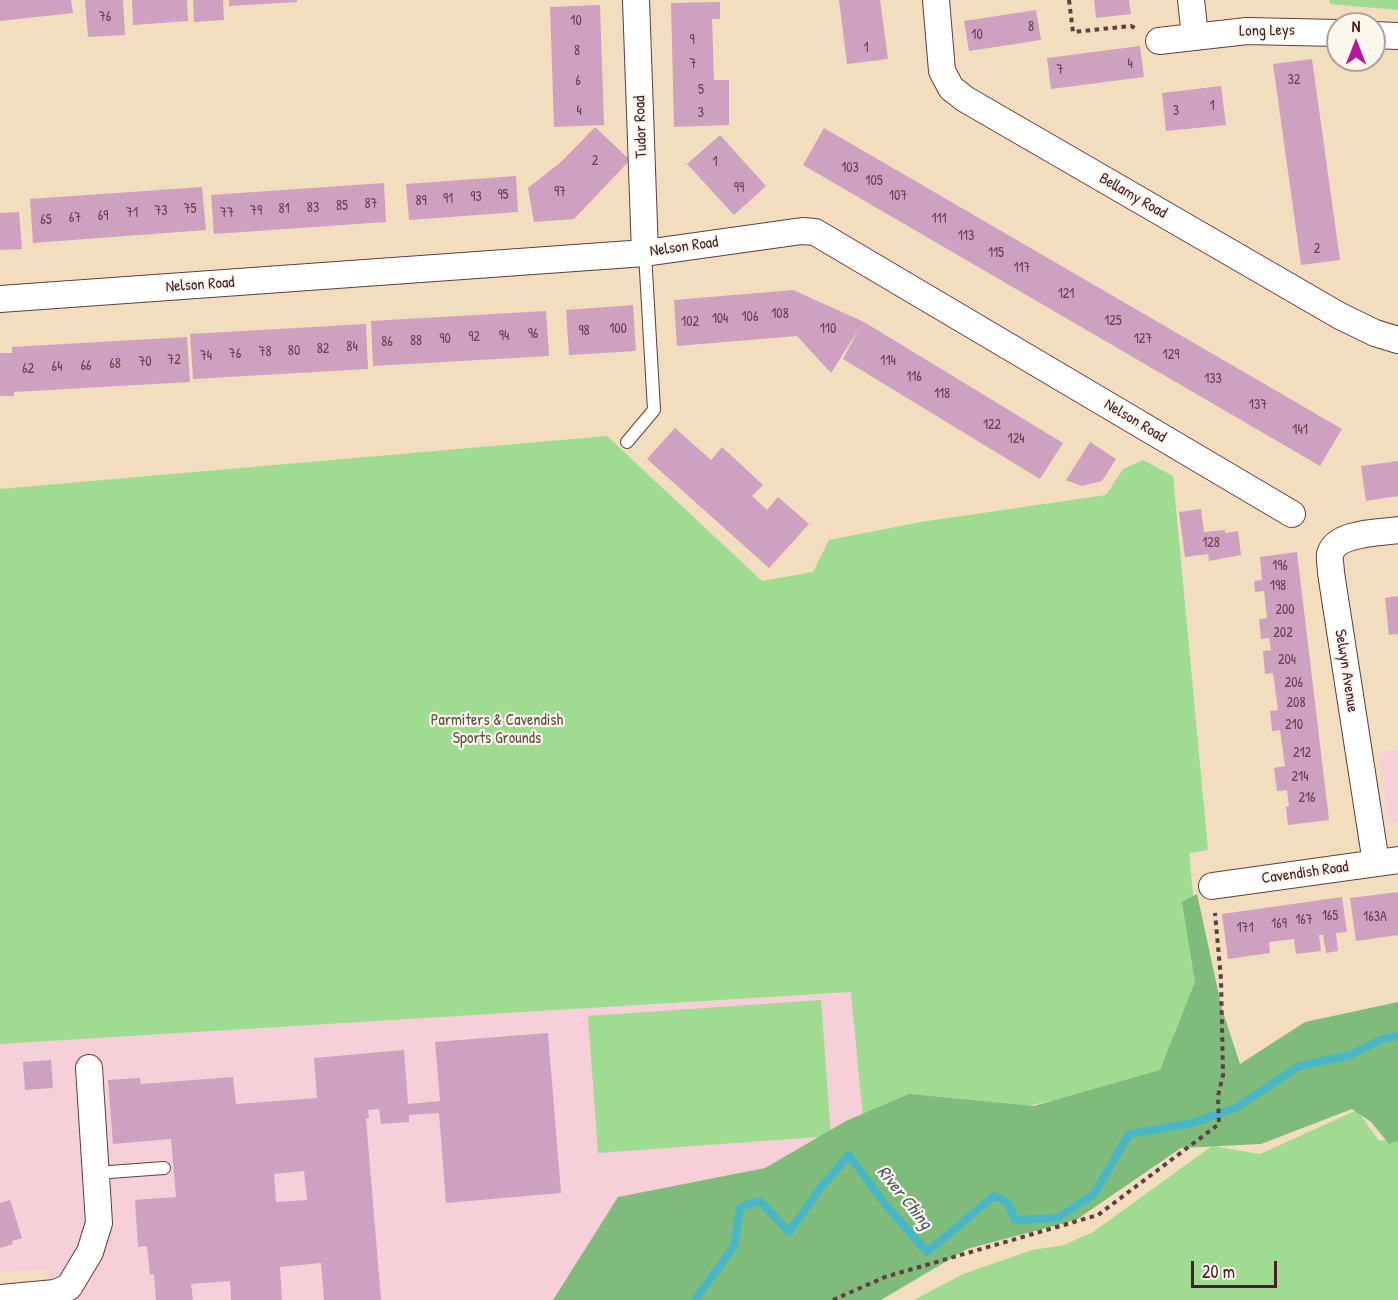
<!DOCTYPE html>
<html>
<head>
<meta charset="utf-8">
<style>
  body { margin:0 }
  #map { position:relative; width:1398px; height:1300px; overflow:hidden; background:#f2ddbf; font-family:"Patrick Hand",sans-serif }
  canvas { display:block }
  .north { position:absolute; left:1326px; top:12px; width:60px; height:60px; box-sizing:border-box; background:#fbf7ec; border:2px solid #b4a19f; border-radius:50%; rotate:0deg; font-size:16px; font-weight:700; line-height:24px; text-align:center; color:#4a1f2b }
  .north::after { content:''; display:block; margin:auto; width:21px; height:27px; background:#b5179e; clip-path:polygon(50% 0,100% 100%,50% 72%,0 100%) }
  .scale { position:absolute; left:1191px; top:1261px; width:86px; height:27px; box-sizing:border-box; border:3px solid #4a1f2b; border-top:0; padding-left:8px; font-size:18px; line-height:21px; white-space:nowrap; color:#4a1f2b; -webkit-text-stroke:4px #fbf7ec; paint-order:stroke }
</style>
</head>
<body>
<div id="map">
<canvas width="1398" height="1300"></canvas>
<div class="north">N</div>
<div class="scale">20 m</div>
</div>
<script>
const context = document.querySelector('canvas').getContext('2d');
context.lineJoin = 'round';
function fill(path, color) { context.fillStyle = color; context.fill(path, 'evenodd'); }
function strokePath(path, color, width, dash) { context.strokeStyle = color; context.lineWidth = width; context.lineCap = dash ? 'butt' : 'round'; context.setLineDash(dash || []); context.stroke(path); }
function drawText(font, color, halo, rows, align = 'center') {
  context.font = font + ' "Patrick Hand",sans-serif'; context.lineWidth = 4.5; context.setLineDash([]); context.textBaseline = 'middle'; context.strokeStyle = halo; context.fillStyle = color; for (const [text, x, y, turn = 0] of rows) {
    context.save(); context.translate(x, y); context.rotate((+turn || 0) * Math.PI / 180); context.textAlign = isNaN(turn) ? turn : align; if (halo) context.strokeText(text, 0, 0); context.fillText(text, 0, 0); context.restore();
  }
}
fill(new Path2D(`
  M1398 750V822L1388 823 1379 752Z
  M852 992 865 1140 660 1300H57L47 1269 0 1272V1044Z`), '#f6cfd9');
fill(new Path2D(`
  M1329 0H1398V10L1330 4Z
  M607 436 762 581 813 572 829 540 921 522 1106 495 1123 469 1143 460 1173 476 1208 850 1189 853 1201 975 1160 1078 865 1140 851 992 0 1044V489Z
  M821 1000 831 1136 598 1153 588 1016Z
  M1357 1110 1379 1141 1398 1138V1300H914L963 1274 1032 1250 1064 1245 1093 1232 1212 1146 1260 1154Z`), '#9fdc91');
fill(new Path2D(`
  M1197 894 1222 1009 1240 1064 1305 1022 1398 1002V1141L1389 1144 1371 1122 1352 1109 1261 1144 1181 1148 1076 1220 967 1249 881 1300H553L618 1197 765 1168 846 1121 909 1094 1034 1106 1160 1070 1195 982 1182 902Z`), '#7fbc7b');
strokePath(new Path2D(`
  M695 1300 734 1246 740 1207 760 1201 789 1232 821 1187 849 1155 885 1204 927 1252 994 1196 1008 1203 1015 1220 1057 1218 1094 1194 1129 1134 1193 1123 1237 1107 1299 1066 1350 1055 1382 1039 1398 1036`), '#4ab7c6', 8);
fill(new Path2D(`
  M0 0H71L73 13 0 21Z
  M85 0H123L125 35 88 37Z
  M132 0H187L188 21 133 25Z
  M193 0H223L224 20 194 22Z
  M229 0H297V2L229 6Z
  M839 0H880L888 59 847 64Z
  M1094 0H1129L1131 14 1096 18Z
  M720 2V19H712L714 80H729V125L674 127 671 3Z
  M600 5 604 125 554 127 550 7Z
  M1036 10 1041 40 969 51 964 21Z
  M1140 46 1144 77 1051 89 1047 58Z
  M1312 59 1340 260 1301 265 1273 64Z
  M1221 86 1226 125 1166 131 1162 93Z
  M595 127 630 160 574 219 534 222 528 188 561 162Z
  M824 128 1342 429 1320 466 803 165Z
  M720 135 766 186 734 215 687 164Z
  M516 176 518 212 409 220 406 184Z
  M384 183 386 222 214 234 211 195Z
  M202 187 206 230 33 243 30 199Z
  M19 212 22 249 0 250V213Z
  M793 290 864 322 1063 443 1040 479 843 359 859 329 831 373 797 336 677 346 674 300Z
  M633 305 636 351 569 355 566 310Z
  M546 311 549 356 373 366 371 321Z
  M366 324 368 369 193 379 190 334Z
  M187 337 190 382 14 392V396H0V353H12V347Z
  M675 428 711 460 722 447 763 485 752 496 767 510 778 497 809 524 769 568 647 459Z
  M1090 442 1116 459 1102 481 1082 486 1066 480Z
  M1398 461V496L1366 501 1361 466Z
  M1201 509 1204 532 1225 530V533L1238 531 1241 555 1209 561 1208 554 1185 557 1179 512Z
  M1297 552 1329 820 1288 825 1286 807 1289 806 1287 790 1277 791 1274 768 1285 766 1280 730 1272 731 1270 711 1278 710 1273 673 1265 674 1263 651 1271 650 1269 638 1261 639 1259 619 1267 618 1264 591 1255 592 1254 581 1262 580 1260 557Z
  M1398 596V634L1389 635 1385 598Z
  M1398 892V935L1356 941 1350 898Z
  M1342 897 1347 932 1336 933 1338 951 1326 953 1323 935H1319L1321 951 1296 954 1294 939 1269 942 1270 953 1228 959 1222 914Z
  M548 1033 561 1193 446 1203 439 1113 409 1115V1122L381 1124 379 1109 368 1110 369 1118 366 1119 381 1300H324L321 1263 280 1267 282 1300H231L230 1281 191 1284 193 1300H156L154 1274 150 1275 147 1246 138 1247 135 1200 176 1197 171 1139 113 1144 108 1080 140 1078 141 1084 233 1077 236 1104 317 1098 314 1058 404 1050 408 1104 440 1101 435 1042ZM304 1171 307 1200 276 1202 274 1174Z
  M51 1060 53 1088 25 1090 23 1062Z
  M10 1200 22 1238 12 1241 13 1244 0 1248V1203Z`), '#cea1c0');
const service = new Path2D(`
  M627 442 654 410 645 253
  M96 1173 164 1168`);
const minor = new Path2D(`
  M636 0 645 253
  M936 0 942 71 951 88 965 99 1340 316 1375 333 1398 340
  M1191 0 1195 36
  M1374 35 1398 36
  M1159 41 1247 31 1338 33
  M0 299 645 253 802 231 815 232 1292 514
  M1376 863 1331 573C1331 567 1329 559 1330 554 1336 532 1379 533 1398 530
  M1212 886 1398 860
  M0 1298 55 1293 69 1287 90 1252 99 1223 89 1068`);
strokePath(service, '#633c41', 14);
strokePath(minor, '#633c41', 28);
strokePath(new Path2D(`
  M1069 0 1073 32 1131 26 1137 29
  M833 1300 885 1277 1098 1215 1219 1124 1218 1096 1223 1075 1221 979 1215 913`), '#633c41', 4, [4.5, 4.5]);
strokePath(service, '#fff', 12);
strokePath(minor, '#fff', 26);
drawText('14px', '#6b4050', null, [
  ["76",105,17],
  ["10",576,21],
  ["8",1031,27],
  ["10",977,35],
  ["9",692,40],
  ["1",866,48],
  ["8",577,51],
  ["7",693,64],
  ["4",1130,64],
  ["7",1060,70],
  ["32",1294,80],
  ["6",578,81],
  ["5",701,90],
  ["1",1212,106],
  ["4",579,111],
  ["3",1176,111],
  ["3",701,113],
  ["2",595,161],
  ["1",715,162],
  ["103",850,168],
  ["105",874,181],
  ["99",739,188],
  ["97",560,192],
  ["95",503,195],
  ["107",898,196],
  ["93",476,197],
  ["91",448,199],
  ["89",421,201],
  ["87",371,204],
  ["85",342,206],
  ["83",313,208],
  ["75",190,209],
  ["81",284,209],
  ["73",161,211],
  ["79",256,211],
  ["71",132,213],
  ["77",227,213],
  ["69",103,216],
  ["67",75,218],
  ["111",939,219],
  ["65",46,220],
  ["113",966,236],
  ["2",1317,249],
  ["115",996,253],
  ["117",1022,268],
  ["121",1066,294],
  ["108",780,314],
  ["106",750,317],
  ["104",720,319],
  ["125",1113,321],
  ["102",690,322],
  ["100",618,329],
  ["110",828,329],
  ["98",584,331],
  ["96",533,334],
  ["94",504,336],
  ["92",474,337],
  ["90",445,339],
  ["127",1143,339],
  ["88",416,341],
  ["86",387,342],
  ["84",352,347],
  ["82",323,349],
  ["80",294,351],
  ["78",265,352],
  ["76",235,354],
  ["129",1171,355],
  ["74",206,356],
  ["72",174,360],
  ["114",888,361],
  ["70",145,362],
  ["68",115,364],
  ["66",86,366],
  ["64",57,367],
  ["62",28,369],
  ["116",914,377],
  ["133",1213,379],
  ["118",942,394],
  ["137",1258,405],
  ["122",992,425],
  ["141",1300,430],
  ["124",1016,439],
  ["128",1211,543],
  ["196",1280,566],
  ["198",1278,586],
  ["200",1285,610],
  ["202",1283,633],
  ["204",1287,660],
  ["206",1294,683],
  ["208",1296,703],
  ["210",1294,725],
  ["212",1302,753],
  ["214",1300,777],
  ["216",1307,798],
  ["165",1330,916],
  ["163A",1375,917],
  ["167",1304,920],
  ["169",1279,924],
  ["171",1245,928]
]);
drawText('16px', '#4a1f2b', '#fbf7ec', [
  ["Long Leys",1267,31,-1],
  ["Tudor Road",641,127,-92],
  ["Bellamy Road",1133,196,30],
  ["Nelson Road",684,247,-8],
  ["Nelson Road",200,285,-4],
  ["Nelson Road",1135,421,31],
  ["Selwyn Avenue",1346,671,81],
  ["Cavendish Road",1305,873,-8]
]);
drawText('16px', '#5f4e44', '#fbf7ec', [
  ["Parmiters & Cavendish",497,721],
  ["Sports Grounds",497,739]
]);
drawText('italic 18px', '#4a5461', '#fbf7ec', [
  ["River Ching",904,1198,51]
]);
</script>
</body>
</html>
